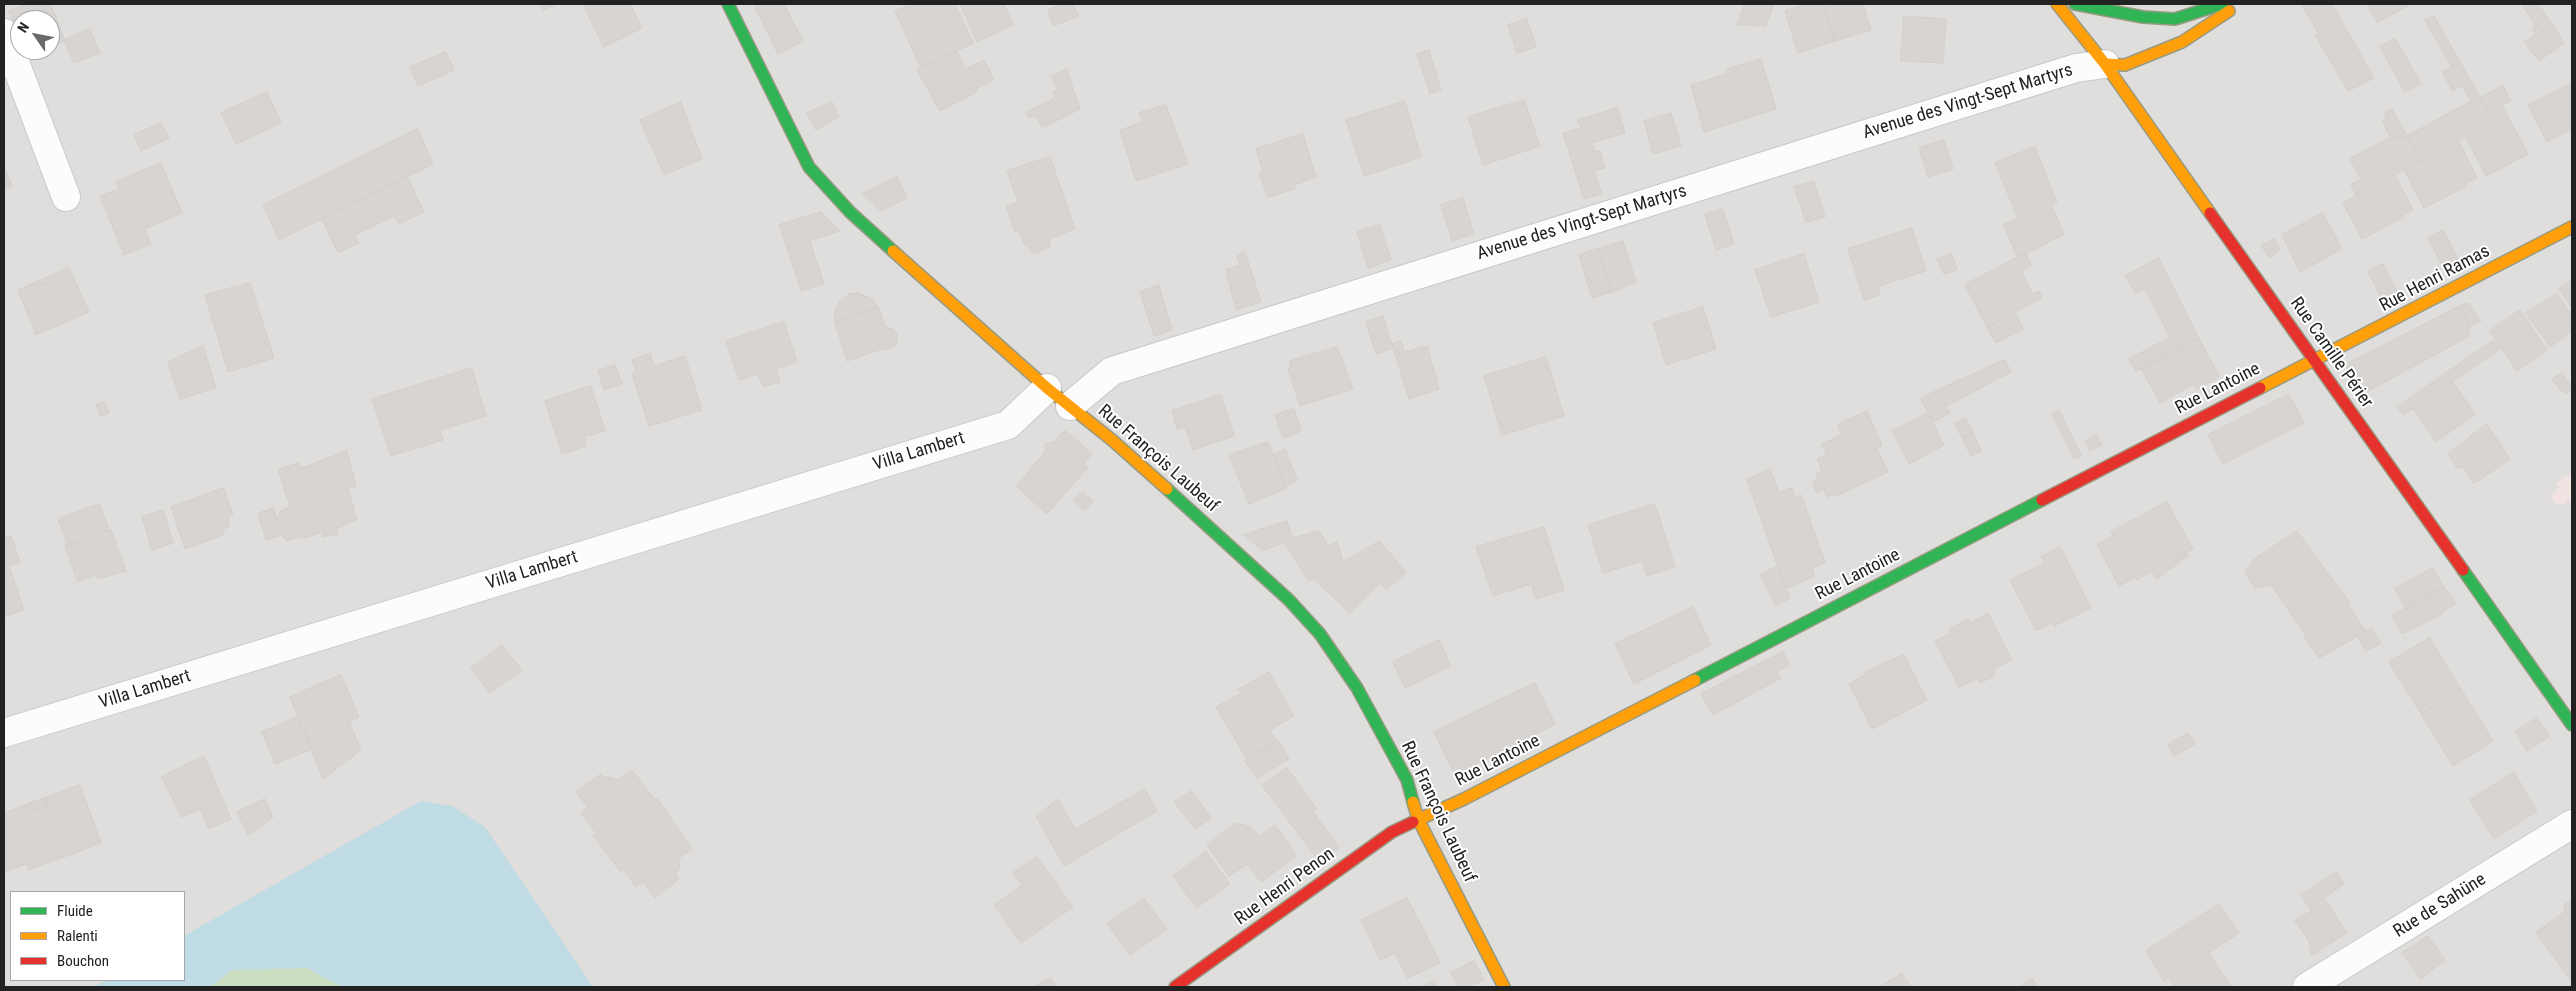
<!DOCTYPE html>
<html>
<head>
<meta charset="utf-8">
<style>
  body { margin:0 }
  #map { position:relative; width:2576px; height:991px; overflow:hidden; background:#f0eeeb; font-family:"Roboto Condensed",sans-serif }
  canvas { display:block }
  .frame { position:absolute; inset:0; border:5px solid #222; pointer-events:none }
  .legend { position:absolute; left:10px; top:891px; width:175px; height:90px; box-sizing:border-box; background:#fff; border:1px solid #a7a7a7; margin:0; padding:6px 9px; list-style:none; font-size:15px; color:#222 }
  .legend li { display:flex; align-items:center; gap:10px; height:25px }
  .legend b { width:25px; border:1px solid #a7a7a7 }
  .north { position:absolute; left:10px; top:10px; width:50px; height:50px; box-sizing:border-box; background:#fff; border:1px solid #a7a7a7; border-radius:50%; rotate:303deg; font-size:14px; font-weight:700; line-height:20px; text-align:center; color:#222 }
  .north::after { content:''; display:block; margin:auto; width:18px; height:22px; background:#6a6968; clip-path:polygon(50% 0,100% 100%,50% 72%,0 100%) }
</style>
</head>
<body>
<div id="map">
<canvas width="2576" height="991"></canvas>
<div class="frame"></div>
<ul class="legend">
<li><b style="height:6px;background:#30b455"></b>Fluide</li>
<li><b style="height:6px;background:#ff9f0a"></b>Ralenti</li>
<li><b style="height:6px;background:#e5322d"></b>Bouchon</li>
</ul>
<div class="north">N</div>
</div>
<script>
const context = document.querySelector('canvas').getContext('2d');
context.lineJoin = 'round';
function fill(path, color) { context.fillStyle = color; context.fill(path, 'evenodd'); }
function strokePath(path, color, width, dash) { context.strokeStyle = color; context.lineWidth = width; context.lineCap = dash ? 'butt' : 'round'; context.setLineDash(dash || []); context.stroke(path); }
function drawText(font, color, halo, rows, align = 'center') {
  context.font = font + ' "Roboto Condensed",sans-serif'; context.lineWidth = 4; context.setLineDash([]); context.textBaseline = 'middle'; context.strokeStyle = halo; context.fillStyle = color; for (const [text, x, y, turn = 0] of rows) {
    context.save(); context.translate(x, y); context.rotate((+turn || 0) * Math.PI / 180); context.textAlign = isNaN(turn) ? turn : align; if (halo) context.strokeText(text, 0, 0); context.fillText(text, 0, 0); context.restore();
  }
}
fill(new Path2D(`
  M4 4H2572V987H4ZM20 20H50V50H20ZM11 892H184V980H11Z`), '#dfdedc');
fill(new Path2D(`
  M2572 472V501L2570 503 2568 500 2564 504H2557L2550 496 2559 487 2556 483Z`), '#f1e3e1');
fill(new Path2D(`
  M307 968 342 987H210L232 970Z`), '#cbdec1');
fill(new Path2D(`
  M421 801 452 806 485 827 593 987H342L307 968 232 970 210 987H94L107 980H184V936Z`), '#bfdbe3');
const building = new Path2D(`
  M27 4H51L65 41 50 47V20H20V39L9 11Z
  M541 4H554L555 5 544 10Z
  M583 4H630L642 28 604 47Z
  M762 4H784L803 41 778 54 755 7Z
  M913 4H955L973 43 921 68 895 11Z
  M964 4H1004L1013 25 977 42 961 5Z
  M1063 4H1073L1078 16 1053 26 1048 10Z
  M1745 4H1774L1766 26 1737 25Z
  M1808 4H1824L1835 41 1798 53 1785 11Z
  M1824 4H1863L1871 30 1835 41Z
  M2301 4H2332L2374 78 2348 91 2315 35 2318 33Z
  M2367 4H2411L2378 22Z
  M2526 4H2538L2547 17 2536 26 2523 6Z
  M1904 16 1946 19 1943 63 1901 61Z
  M2434 16 2460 62 2451 66 2425 20Z
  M2547 17 2552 24 2536 34 2532 29Z
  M1527 19 1536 47 1517 53 1508 25Z
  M2552 24 2564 43 2539 61 2524 42Z
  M90 29 100 53 74 63 64 40Z
  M2395 38 2421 84 2405 92 2380 47Z
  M24 50H42L27 56Z
  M1429 50 1441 90 1430 94 1417 54Z
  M957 51 965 69 984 60 994 79 976 89 977 92 940 111 917 70Z
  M446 52 454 70 418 86 410 67Z
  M1761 59 1776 109 1704 132 1691 85 1727 74 1726 70Z
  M2460 62 2494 122 2421 161 2407 136 2471 101 2462 85 2453 91 2442 72Z
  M1067 69 1073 89 1055 98 1053 92 1057 89 1052 76Z
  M2570 84 2572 89V129L2547 142 2528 105Z
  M2503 86 2511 101 2502 105 2528 154 2486 176 2466 137 2494 122 2480 98Z
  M1073 89 1080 109 1042 128 1036 115 1029 118 1026 113Z
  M267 92 281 123 236 144 221 113Z
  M1524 100 1540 146 1483 165 1468 117Z
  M1405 101 1421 157 1364 176 1346 120Z
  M681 102 702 159 664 175 640 120Z
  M832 102 839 117 816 130 807 113Z
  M1166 105 1188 164 1136 181 1120 130 1143 122 1139 113Z
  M1618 108 1625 133 1592 143 1595 152 1600 151 1605 168 1594 171 1602 194 1584 199 1563 133 1581 128 1578 120Z
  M2392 109 2407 136 2399 140 2396 135 2391 138 2382 121 2387 119 2384 113Z
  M1671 113 1681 146 1653 154 1644 121Z
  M161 123 169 138 141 151 134 135Z
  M418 129 433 164 279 240 263 205Z
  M1303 134 1316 177 1294 185 1295 189 1268 197 1259 173 1263 172 1256 149Z
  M2396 135 2399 140 2407 136 2421 161 2356 195 2351 184 2361 179 2350 159Z
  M1944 140 1953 169 1928 177 1919 148Z
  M2459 142 2477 178 2466 183 2467 186 2424 208 2404 170Z
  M2035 147 2057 202 2051 204 2064 234 2018 258 2003 224 2018 218 1995 163Z
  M1050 157 1075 229 1051 238 1049 247 1034 254 1024 244 1019 230 1015 232 1006 206 1018 202 1007 171Z
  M161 163 182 213 145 229 151 244 124 255 100 196 119 189 116 182Z
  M4 166 12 186 4 189Z
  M2395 175 2413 210 2403 215 2404 217 2362 239 2343 203Z
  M407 177 424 212 399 224 394 216 354 235 359 243 338 253 322 219Z
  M897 177 907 198 881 211 862 194Z
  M1814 181 1825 217 1806 222 1794 187Z
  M1463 198 1474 234 1452 241 1441 205Z
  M1723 209 1734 244 1716 250 1705 215Z
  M821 212 840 231 787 248 779 225Z
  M2323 213 2342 249 2300 272 2282 235Z
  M1380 225 1391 260 1368 268 1357 232Z
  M1912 228 1926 271 1878 286 1880 295 1864 300 1848 249Z
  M2443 230 2460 262 2444 269 2428 238Z
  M2275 239 2280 249 2270 258 2261 246Z
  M810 241 824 284 801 291 787 248Z
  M1623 241 1636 282 1612 292 1598 249Z
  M1598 249 1612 292 1592 298 1579 255Z
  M1245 252 1261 302 1236 310 1226 270 1240 265 1237 256Z
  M2026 253 2031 265 2021 270 2033 294 2039 291 2042 298 1987 327 1965 285Z
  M1804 254 1819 302 1771 317 1755 270Z
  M1952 254 1957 270 1944 274 1937 259Z
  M2159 258 2199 338 2136 371 2129 359 2170 337 2145 289 2135 294 2126 276Z
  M2383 264 2398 293 2383 301 2368 272Z
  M69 268 89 312 36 335 18 290 34 283 36 287 49 282 48 277Z
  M48 277 49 282 36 287 34 283Z
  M2572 280V308L2559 289Z
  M250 283 274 358 228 372 205 295Z
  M1159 285 1172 330 1154 336 1140 292Z
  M859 293 872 299 879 308 835 323 834 314 839 302 849 294Z
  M2557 294 2572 316V331L2550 347 2526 313Z
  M2468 303 2481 321 2470 326 2460 306Z
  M2460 306 2470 326 2468 337 2364 393 2345 365Z
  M1703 307 1716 349 1666 365 1653 323Z
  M879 308 885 327 893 329 897 333 896 345 887 350 882 349 847 361 835 323Z
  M2520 310 2547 350 2517 371 2490 331Z
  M2015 313 2023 329 1996 343 1987 327Z
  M1383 316 1393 348 1376 354 1366 322Z
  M784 322 797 362 776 369 780 382 763 387 758 374 739 380 726 341Z
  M2199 338 2219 377 2197 389 2194 384 2160 403 2141 368Z
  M2494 340 2500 349 2403 415 2397 407Z
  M1401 341 1404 352 1427 346 1439 389 1409 399 1392 344Z
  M203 346 216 388 180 399 168 362Z
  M1337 347 1353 389 1300 406 1288 368 1291 367 1290 361Z
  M650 354 654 366 685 356 702 410 649 426 632 374 636 372 632 360Z
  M1546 357 1564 416 1502 435 1484 376Z
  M2005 360 2011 372 1946 406 1938 390Z
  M615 365 622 384 604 390 598 371Z
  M472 368 486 416 440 430 443 440 391 456 372 399Z
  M2562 373 2572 387 2566 394 2560 390 2552 379Z
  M2453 382 2475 414 2436 442 2413 408Z
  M591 386 605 431 584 437 586 446 562 454 545 401Z
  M1938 390 1950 413 1933 422 1921 399Z
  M2289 394 2304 423 2223 464 2208 435Z
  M1221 395 1234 436 1193 450 1185 427 1177 429 1172 411Z
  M105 402 109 413 100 416 96 405Z
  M1294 409 1301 429 1299 432 1283 438 1275 415Z
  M2059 410 2082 456 2074 459 2052 414Z
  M1867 411 1882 446 1877 449 1888 472 1836 496 1834 494 1827 497 1824 489 1817 493 1812 482 1818 479 1816 474 1822 471 1817 459 1827 455 1822 444 1841 435 1838 425Z
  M1928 413 1944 445 1909 464 1892 431Z
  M1966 418 1973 433 1962 438 1955 424Z
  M2487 424 2510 459 2474 484 2462 466 2458 469 2448 454Z
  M1065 430 1092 454 1084 464 1088 467 1047 514 1016 486 1045 452V444L1054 442Z
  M1973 433 1981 451 1971 456 1962 438Z
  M2097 435 2102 445 2090 451 2085 442Z
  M1268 442 1287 488 1249 504 1229 455Z
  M1285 449 1297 480 1286 486 1273 455Z
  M347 451 356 486 348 488 357 520 337 528 338 534 323 537 322 532 301 539V536L287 541 281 535 266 540 258 513 273 508 277 519 281 511 290 507 278 469 299 463 301 468Z
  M1770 469 1779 492 1792 488 1795 498 1801 495 1825 562 1812 569 1815 576 1786 589 1747 480Z
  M224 488 233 515 228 516 229 526 223 530V535L185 549 171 507Z
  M1082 492 1093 501 1085 510 1074 501Z
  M2167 502 2193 549 2175 558 2178 563 2157 579 2152 571 2137 580 2135 577 2119 586 2097 544 2113 536 2111 532Z
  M100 504 109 530 68 545 58 519Z
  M1655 504 1675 567 1647 576 1642 561 1603 573 1588 525Z
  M163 510 173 543 152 550 142 517Z
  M1287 521 1292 538 1319 531 1328 546 1337 541 1343 562 1309 581 1284 543 1262 550 1244 535Z
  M1544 527 1564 590 1536 599 1531 584 1493 596 1476 547Z
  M111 530 126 571 98 579 96 575 78 582 65 546Z
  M2297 531 2350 603 2348 605 2366 632 2319 658 2304 636 2305 634 2271 585 2255 588 2245 573 2253 560Z
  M11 536 20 562 9 566 24 610 4 617V538Z
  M1380 541 1406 573 1386 590 1381 583 1350 613 1314 579Z
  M2060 547 2091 608 2054 626 2052 623 2036 631 2010 580 2045 563 2041 557Z
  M2186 552 2188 556 2178 563 2175 558Z
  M1778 566 1790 598 1776 606 1760 575Z
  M2432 568 2444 587 2405 609 2395 589Z
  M2444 587 2456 604 2442 612 2443 614 2402 634 2392 616Z
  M1693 607 1711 645 1634 684 1615 644Z
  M1988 613 2012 660 1994 669V676L1980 683 1976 679 1959 687 1935 641 1951 633 1949 629 1968 619 1970 623Z
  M2371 628 2381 643 2366 651 2357 636Z
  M2430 638 2461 689 2421 714 2389 662Z
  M1439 640 1451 666 1405 688 1393 662Z
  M502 645 522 670 490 693 471 668Z
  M1783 652 1790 665 1777 671 1781 678 1713 715 1701 694Z
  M1904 655 1927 700 1872 729 1849 684 1865 675V672Z
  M1269 672 1294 716 1270 730 1277 742 1247 759 1216 707 1241 693 1238 690Z
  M341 675 359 717 349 721 361 750 323 779 290 697Z
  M1535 683 1555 724 1455 775 1434 732Z
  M2461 689 2493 741 2453 766 2421 714Z
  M298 717 312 749 275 764 262 732Z
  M2537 718 2550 736 2527 751 2515 732Z
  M2188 733 2195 744 2174 756 2168 745Z
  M1278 741 1289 759 1257 778 1244 761Z
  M204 756 231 819 209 829 200 809 181 817 162 777Z
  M1287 768 1317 809 1313 812 1339 848 1320 863 1262 785Z
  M632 770 655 800 657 798 692 849 679 858 680 867 676 874 679 879 655 898 643 882 636 887 623 869 620 871 593 835 596 833 581 813 588 808 576 792 601 774 604 778 610 777 618 780Z
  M2514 772 2537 811 2494 839 2470 800Z
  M80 785 101 843 29 870 26 864 4 872V813L26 805 29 812 47 806 45 798Z
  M1145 789 1157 811 1064 866 1036 816 1058 799 1075 829Z
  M1192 791 1211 818 1195 829 1174 802Z
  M45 798 47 806 29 812 26 805Z
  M265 799 273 817 248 835 237 812Z
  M1236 823 1251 827 1259 836 1275 825 1297 856 1261 882 1247 864 1229 876 1207 845Z
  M1206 852 1230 884 1196 908 1173 876Z
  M1037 857 1073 907 1021 943 994 905 1022 885 1013 873Z
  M2336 872 2344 884 2324 898 2347 933 2333 942 2301 895Z
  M1144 898 1167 929 1130 955 1107 924Z
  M1407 898 1427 937 1380 960 1361 920Z
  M2572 899V983L2536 932 2566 911 2563 908 2565 904Z
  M2219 904 2239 933 2209 953 2231 987H2175L2169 978 2164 981 2146 951Z
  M2311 911 2333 942 2311 956 2309 941 2295 921Z
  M2428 936 2445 960 2421 979 2402 953Z
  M1427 937 1440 963 1407 978 1395 953Z
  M1474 961 1484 980 1467 987H1458L1451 973Z
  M1902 974 1911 987H1880Z
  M1051 978 1056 987H1033Z
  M2033 979 2038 987H2020Z
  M1434 981 1437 987H1421Z`);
fill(building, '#d7d4d2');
strokePath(building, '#d3d0cc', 1);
const street = new Path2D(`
  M4 33 66 197
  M1070 406 1112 371 2076 68 2105 64
  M4 733 1008 425 1047 388
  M2307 987 2572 824`);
const fast = new Path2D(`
  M728 4 809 167 850 212 893 251
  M2075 4 2143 17 2175 19 2222 4
  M1167 489 1289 600 1320 634 1357 688 1407 780 1413 802
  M2463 570 2572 725
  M1695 680 2042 500`);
const slow = new Path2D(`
  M2057 4 2105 64 2210 213
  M2105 64 2125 65 2182 42 2229 11
  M893 251 1047 388 1112 440 1167 489
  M2260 388 2572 227
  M1413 802 1418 819 1504 987
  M1413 822 1464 799 1695 680`);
const jam = new Path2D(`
  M2210 213 2463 570
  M2042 500 2260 388
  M1175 987 1392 832 1413 822`);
strokePath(street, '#c9c8c7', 30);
strokePath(fast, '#999a82', 14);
strokePath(slow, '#999a82', 14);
strokePath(jam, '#999a82', 14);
strokePath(street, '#fdfcfc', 28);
strokePath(fast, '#30b455', 11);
strokePath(slow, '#ff9f0a', 11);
strokePath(jam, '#e5322d', 11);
drawText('18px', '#222', '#fff', [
  ["Avenue des Vingt-Sept Martyrs",1968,102,-17],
  ["Avenue des Vingt-Sept Martyrs",1582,223,-17],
  ["Rue Henri Ramas",2435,279,-28],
  ["Rue Camille Périer",2331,353,55],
  ["Rue Lantoine",2218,389,-27],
  ["Villa Lambert",919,452,-17],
  ["Rue François Laubeuf",1158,459,41],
  ["Villa Lambert",532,571,-17],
  ["Rue Lantoine",1858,575,-27],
  ["Villa Lambert",145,690,-17],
  ["Rue Lantoine",1498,761,-27],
  ["Rue François Laubeuf",1438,812,65],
  ["Rue Henri Penon",1285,887,-36],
  ["Rue de Sahüne",2440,906,-32]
]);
</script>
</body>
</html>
